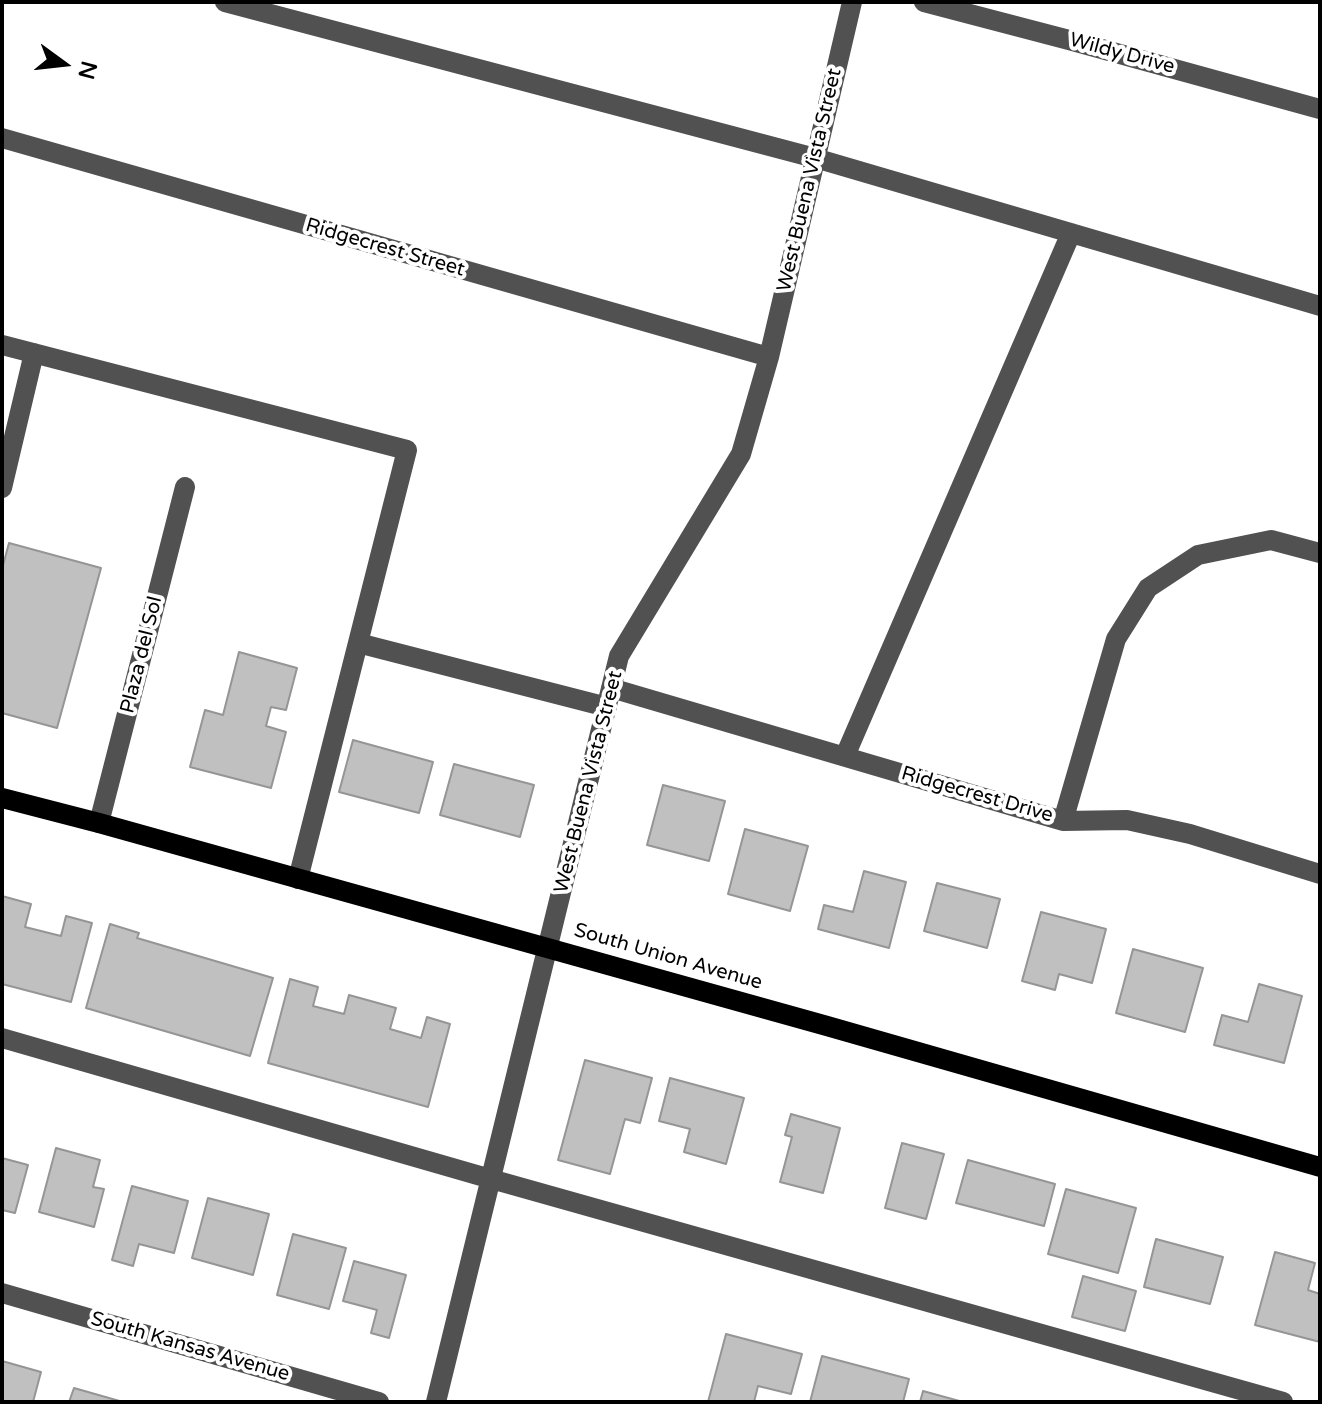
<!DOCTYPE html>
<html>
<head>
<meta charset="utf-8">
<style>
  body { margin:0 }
  #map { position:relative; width:1322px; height:1404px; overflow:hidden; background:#fff; font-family:"Varela Round",sans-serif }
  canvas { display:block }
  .frame { position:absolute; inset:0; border:4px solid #000; pointer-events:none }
  .north { position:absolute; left:24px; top:24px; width:80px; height:80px; -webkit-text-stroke:6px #fff; paint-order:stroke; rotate:105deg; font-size:22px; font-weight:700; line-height:32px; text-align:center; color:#000 }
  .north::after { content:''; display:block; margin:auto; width:28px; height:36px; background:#000; clip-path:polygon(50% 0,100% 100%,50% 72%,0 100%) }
</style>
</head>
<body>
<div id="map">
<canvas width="1322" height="1404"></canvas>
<div class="frame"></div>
<div class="north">N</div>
</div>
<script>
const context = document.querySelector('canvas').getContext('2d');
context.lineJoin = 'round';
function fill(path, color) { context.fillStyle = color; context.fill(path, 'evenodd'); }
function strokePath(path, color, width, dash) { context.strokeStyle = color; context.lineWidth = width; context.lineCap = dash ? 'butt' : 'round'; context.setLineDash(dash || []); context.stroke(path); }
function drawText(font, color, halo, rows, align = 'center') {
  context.font = font + ' "Varela Round",sans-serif'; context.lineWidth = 8; context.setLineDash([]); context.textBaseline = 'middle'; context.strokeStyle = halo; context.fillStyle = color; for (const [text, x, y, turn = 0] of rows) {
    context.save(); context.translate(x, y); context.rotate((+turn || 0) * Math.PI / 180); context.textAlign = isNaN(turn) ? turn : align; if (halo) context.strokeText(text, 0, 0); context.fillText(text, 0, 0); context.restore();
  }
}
const building = new Path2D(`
  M9 543 101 568 57 728 2 713V569Z
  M239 652 297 668 286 710 271 707 266 726 286 732 271 788 190 767 205 710 223 715Z
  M353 740 433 762 419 813 339 792Z
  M454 764 534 785 520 837 440 815Z
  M663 785 725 801 709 861 647 845Z
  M745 829 808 846 790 911 728 894Z
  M864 871 906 882 889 948 818 929 824 905 853 912Z
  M937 883 1000 899 987 948 924 931Z
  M2 896 31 904 25 927 61 936 66 916 92 923 71 1002 2 984Z
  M1041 912 1106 929 1092 983 1059 974 1055 990 1022 981Z
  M110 924 139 933 137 938 273 978 250 1056 86 1008Z
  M1133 949 1203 968 1185 1032 1116 1013Z
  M290 979 318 987 313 1006 344 1014 349 995 396 1008 390 1029 421 1038 427 1017 450 1024 428 1107 268 1063Z
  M1259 984 1302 996 1284 1063 1214 1045 1222 1015 1248 1022Z
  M585 1060 652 1078 640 1123 625 1119 610 1174 558 1160Z
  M670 1078 744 1098 726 1164 684 1152 690 1129 659 1121Z
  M791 1114 840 1128 823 1193 780 1182 792 1137 785 1135Z
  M902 1143 944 1154 926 1219 885 1208Z
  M56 1148 100 1160 93 1187 104 1189 94 1227 39 1212Z
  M2 1158 28 1165 15 1213 2 1210Z
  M968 1160 1055 1184 1044 1226 956 1203Z
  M132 1186 188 1201 174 1253 139 1244 133 1266 112 1260Z
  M1066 1189 1136 1208 1118 1273 1048 1254Z
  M208 1198 269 1214 253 1275 192 1258Z
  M293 1234 346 1248 329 1309 277 1295Z
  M1156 1239 1223 1257 1210 1304 1144 1287Z
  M1275 1252 1315 1263 1308 1290 1320 1294V1342L1255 1325Z
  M354 1261 406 1275 389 1338 371 1333 377 1310 343 1301Z
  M1083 1276 1136 1291 1125 1331 1072 1317Z
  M726 1334 802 1354 791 1394 758 1386 754 1402H708Z
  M822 1356 909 1379 903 1402H810Z
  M2 1361 41 1372 33 1402H2Z
  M74 1388 123 1402H69Z
  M923 1391 963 1402H920Z`);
fill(building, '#c0c0c0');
strokePath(building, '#959595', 2);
strokePath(new Path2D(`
  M225 2 815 158 1320 306
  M924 2 1069 40 1320 109
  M2 138 769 357
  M2 345 407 450 298 879
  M2 488 34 353
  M358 643 607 707
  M611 688 1063 821 1127 820 1190 834 1320 874
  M845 756 1071 233
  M1063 821 1116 639 1148 588 1198 555 1271 540 1320 553
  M99 823 185 487
  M2 1038 491 1179 1283 1402
  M2 1293 379 1402
  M436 1402 619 656 741 454 769 357 852 2`), '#515151', 20);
strokePath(new Path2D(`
  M2 798 99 823 827 1026 1320 1167`), '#000', 20);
drawText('20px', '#000', '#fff', [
  ["Wildy Drive",1122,54,15],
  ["West Buena Vista Street",810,180,-77],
  ["Ridgecrest Street",385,248,16],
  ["Plaza del Sol",142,655,-76],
  ["West Buena Vista Street",589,782,-76],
  ["Ridgecrest Drive",977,795,16],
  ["South Union Avenue",668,957,16],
  ["South Kansas Avenue",190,1347,16]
]);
</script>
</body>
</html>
